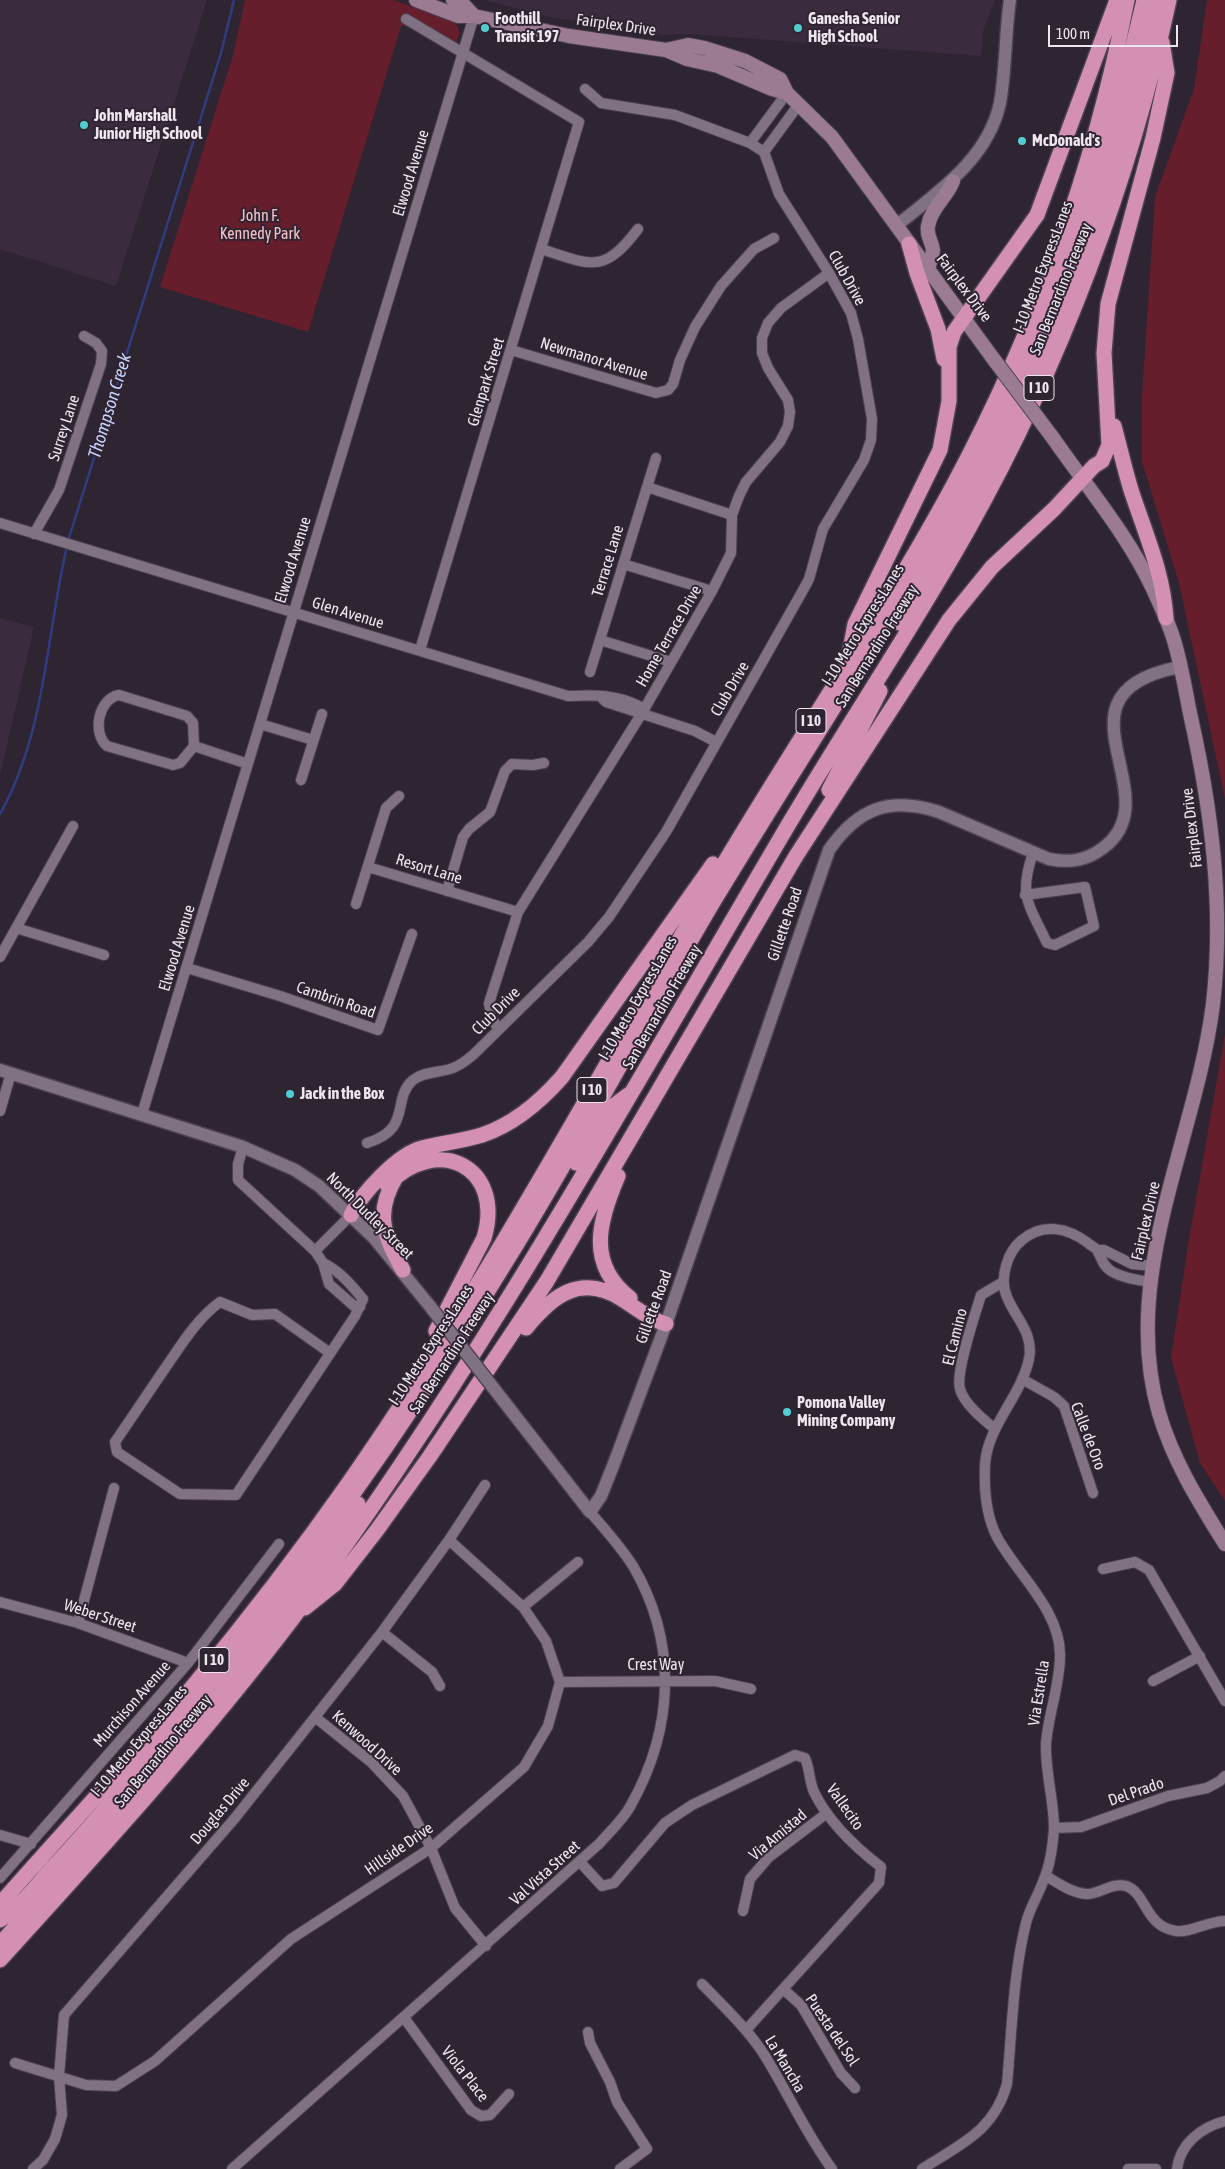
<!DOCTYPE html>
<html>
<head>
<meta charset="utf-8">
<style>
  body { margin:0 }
  #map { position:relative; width:1225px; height:2169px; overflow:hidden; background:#2f2431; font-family:"Asap Condensed",sans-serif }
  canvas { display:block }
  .scale { position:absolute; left:1048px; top:25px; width:130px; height:22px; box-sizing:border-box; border:2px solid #eee6ef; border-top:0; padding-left:6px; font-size:15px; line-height:18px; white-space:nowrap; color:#eee6ef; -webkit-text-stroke:4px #2f2431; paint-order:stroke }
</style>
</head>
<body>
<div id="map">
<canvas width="1225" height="2169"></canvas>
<div class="scale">100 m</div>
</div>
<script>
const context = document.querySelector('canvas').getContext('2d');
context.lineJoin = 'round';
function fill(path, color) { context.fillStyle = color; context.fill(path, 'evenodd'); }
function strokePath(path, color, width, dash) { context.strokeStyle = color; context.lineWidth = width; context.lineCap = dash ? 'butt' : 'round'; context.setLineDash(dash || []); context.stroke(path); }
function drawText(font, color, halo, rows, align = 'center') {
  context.font = font + ' "Asap Condensed",sans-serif'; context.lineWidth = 4; context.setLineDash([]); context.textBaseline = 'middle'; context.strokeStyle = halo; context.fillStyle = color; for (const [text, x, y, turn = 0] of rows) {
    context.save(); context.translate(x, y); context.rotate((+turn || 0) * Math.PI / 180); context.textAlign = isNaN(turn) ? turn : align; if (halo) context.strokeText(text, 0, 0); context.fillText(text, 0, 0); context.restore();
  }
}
fill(new Path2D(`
  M0 0H207L116 286 0 249Z
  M484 0H995L983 31 981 56 690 34 663 35 550 17Z
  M0 618 34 627 0 776Z`), '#3b2b3e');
fill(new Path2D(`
  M245 0H394L452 22 458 26 459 34 452 54 407 25 401 26 308 332 160 287 233 55Z
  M1207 0H1225V799L1179 583 1142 462V396L1155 197 1194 89Z
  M1225 1034V1501L1200 1463 1171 1358 1188 1245Z`), '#661d2c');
strokePath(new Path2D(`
  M68 541 221 53 234 0
  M0 814C46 732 46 636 67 546`), '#303c82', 2.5);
const minor = new Path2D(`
  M406 19 579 122 420 650
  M750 143 787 93
  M764 152 799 104
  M541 249C591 265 603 275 638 229
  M511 350 656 393 668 390 673 384 680 360 695 327 721 286 754 249 774 238
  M647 487 732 515
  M0 523 568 696C595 695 615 694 639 706L642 713
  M34 534 59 490 101 364 102 351 96 343 84 336
  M623 564 712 591
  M600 640 671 662
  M590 672 656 458
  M119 695 187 716 193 723 194 746 180 763 173 765 107 746C92 733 98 699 119 695Z
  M601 697 606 702 695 731 716 742
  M260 724 313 740
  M194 746 248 764
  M301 780 322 714
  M368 867 518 912
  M447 891 463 837 469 829 490 812 505 771 512 764 533 765 544 763
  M1025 895 1085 887 1094 926 1055 945 1047 943C1029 904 1018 897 1033 853
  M356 904 386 808 399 796
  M16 928 104 955
  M0 957 73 826
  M187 968 280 996 378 1030 412 934
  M498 1029 491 1016 489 1003 518 912 642 713 712 591 731 553 732 515 739 496 746 482 780 442 788 426 790 412 788 400 768 368 762 353V338L768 323 781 308 829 273
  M0 1111 11 1073
  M142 1114 474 16
  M367 1143C413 1129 391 1099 413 1080 424 1071 441 1073 453 1068 461 1065 467 1060 473 1055L588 942 609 917 666 832 802 592 809 579 823 529 864 460 871 440 872 419 858 339 851 313 829 273 779 194 764 152 750 143 675 115 601 103 585 89
  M243 1147 238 1164V1180L315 1251 323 1263 329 1284 354 1306 360 1307
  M1097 1250H1104L1132 1264 1154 1266
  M315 1251 351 1215
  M323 1263C340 1271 351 1285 363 1299L355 1316 236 1495 180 1494 117 1452 115 1442C133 1416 150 1390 168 1364 183 1342 198 1318 220 1302L252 1315 275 1314 330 1353
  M1022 1379 1054 1397 1064 1406 1093 1493
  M995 1429C984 1420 964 1404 960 1389 955 1372 975 1315 981 1295L1003 1282
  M1103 1569 1135 1562 1149 1570 1225 1701
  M0 1602 78 1623 188 1663
  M523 1607 578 1562
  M78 1623 114 1488
  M382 1632 432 1672 440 1686
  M1153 1681 1200 1656
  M560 1682 715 1681 751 1689
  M315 1717 371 1762 403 1796 431 1848 455 1908 486 1946
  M1054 1828 1081 1827 1168 1796 1207 1788 1220 1781 1225 1776
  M0 1835 31 1844
  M580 1862 602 1886 614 1883 665 1823 692 1805 795 1755 805 1758C810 1769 809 1781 814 1792 829 1823 855 1847 881 1867L879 1883 746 2030
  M1046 1876C1058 1883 1073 1894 1088 1894 1101 1893 1113 1882 1126 1886 1147 1893 1144 1926 1176 1931 1191 1933 1208 1921 1225 1921
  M0 1878 188 1663 279 1544
  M743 1911 750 1879 769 1857 827 1813
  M702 1984C724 2007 748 2029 765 2056 788 2093 806 2134 832 2169
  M783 1989 801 2005 841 2073 855 2088
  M405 2019 471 2110 481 2116 490 2115 509 2094
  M588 2032 590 2043 610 2082 617 2102 647 2149 620 2169
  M15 2063 86 2085 116 2086 155 2061 291 1939 431 1848 524 1767 548 1726 560 1682 546 1641 523 1607 449 1540
  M33 2169 43 2160 55 2139 62 2115 59 2076 64 2015 235 1818 315 1717 382 1632 449 1540 485 1485
  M232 2169 600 1843C610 1831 624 1819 631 1805 674 1728 678 1643 633 1566 621 1547 605 1529 590 1512
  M922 2169C961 2144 994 2131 1007 2084 1012 2030 1013 1975 1026 1923 1030 1907 1039 1894 1044 1879 1050 1865 1053 1843 1054 1828 1054 1800 1045 1772 1046 1744 1048 1715 1060 1685 1060 1656 1061 1611 1017 1574 997 1537 986 1516 984 1489 985 1465 987 1426 1021 1397 1029 1359 1034 1333 1016 1319 1007 1297 999 1279 1007 1252 1022 1240 1043 1222 1068 1228 1088 1243 1091 1246 1095 1247 1097 1250 1102 1258 1102 1265 1111 1271 1123 1278 1137 1280 1151 1282
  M1128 2169H1156
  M1177 2169C1180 2144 1201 2127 1225 2121`);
const tertiary = new Path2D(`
  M896 226C938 192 988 159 1000 103 1006 69 1005 34 1010 0
  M0 1070 243 1147 295 1170 319 1186 374 1238 429 1305
  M495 1390 590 1512 601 1496 613 1466 666 1324 829 850C858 808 890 796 939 812L1049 859C1069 863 1086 861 1103 848 1174 796 1042 693 1180 667`);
const secondary = new Path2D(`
  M416 0 458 16H474L569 36 666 50 687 59 718 66 772 89 787 93
  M453 0 463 4 474 16
  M666 50 688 45 704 48 745 61 780 79 787 93 832 137 992 357
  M928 269C929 264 933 255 933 250 932 241 926 236 928 226 931 208 947 197 953 181
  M1053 438C1087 487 1128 535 1153 589 1161 607 1170 625 1175 644 1182 668 1186 694 1191 718 1212 812 1224 908 1213 1004 1196 1139 1119 1276 1159 1413 1173 1461 1199 1502 1225 1544`);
const motorway = new Path2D(`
  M909 244 917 273 938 329 944 359
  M1114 426C1120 448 1125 471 1132 493 1146 535 1163 573 1166 618
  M900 623C978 493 1047 358 1096 215 1119 144 1137 72 1156 0
  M849 656 855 624 940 450 949 401V347L954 332 1037 215 1117 0
  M829 790 880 691
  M576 1163 608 1110 628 1095
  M618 1176C599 1220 586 1264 630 1298
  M396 1177C374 1214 384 1235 403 1270
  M387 1185C438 1133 505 1167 484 1238L436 1331
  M351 1215C362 1193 398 1154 422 1148 442 1143 463 1141 482 1135 515 1124 540 1102 562 1077L713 864
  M526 1328C552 1296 580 1273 622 1299 636 1308 649 1319 666 1324
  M305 1608 335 1584 377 1530 430 1456 547 1281 796 856 949 620 992 567 1054 509 1094 466 1102 461 1109 445 1104 353 1108 304 1153 138 1167 73 1162 42
  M0 1904C64 1831 131 1760 193 1686 248 1620 301 1551 350 1481 487 1285 599 1072 722 867 798 739 883 615 954 484 1035 332 1094 169 1127 0
  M0 1920C22 1906 38 1883 56 1864 89 1828 121 1791 153 1753 286 1595 407 1425 515 1247 584 1135 645 1017 712 904 819 726 938 555 1024 365 1077 249 1115 124 1144 0
  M0 1944C55 1883 110 1822 163 1760 233 1679 297 1592 358 1504
  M0 1960C101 1849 202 1738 293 1618 475 1373 623 1106 777 844 839 737 909 635 969 528 1059 368 1131 179 1169 0`);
strokePath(minor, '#4b414c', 12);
strokePath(tertiary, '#4b414c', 15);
strokePath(secondary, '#4b414c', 16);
strokePath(motorway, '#4b414c', 18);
strokePath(minor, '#817283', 10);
strokePath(tertiary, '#817283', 12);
strokePath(secondary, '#9a7b91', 14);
strokePath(motorway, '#d390b3', 15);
const tertiaryBridge = new Path2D(`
  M429 1305 495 1390`);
const secondaryBridge = new Path2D(`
  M992 357 1053 438`);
strokePath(tertiaryBridge, '#4b414c', 15, []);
strokePath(secondaryBridge, '#4b414c', 16, []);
strokePath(tertiaryBridge, '#817283', 12);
strokePath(secondaryBridge, '#9a7b91', 14);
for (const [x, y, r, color] of [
  [485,28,5,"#52cdcf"],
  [798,28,5,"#52cdcf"],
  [84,125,5,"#52cdcf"],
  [1022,141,5,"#52cdcf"],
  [290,1094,5,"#52cdcf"],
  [787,1412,5,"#52cdcf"]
]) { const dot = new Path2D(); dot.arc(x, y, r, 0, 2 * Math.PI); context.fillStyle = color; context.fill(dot); strokePath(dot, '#2f2431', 2); }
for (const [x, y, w] of [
  [1039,388,30],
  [811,721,30],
  [592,1090,30],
  [214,1660,30]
]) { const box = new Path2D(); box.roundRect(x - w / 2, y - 12.5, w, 25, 4); context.fillStyle = '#2f2431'; context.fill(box); strokePath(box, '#eee6ef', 1); }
drawText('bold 15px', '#eee6ef', null, [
  ["I 10",1039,388],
  ["I 10",811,721],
  ["I 10",592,1090],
  ["I 10",214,1660]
]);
drawText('bold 16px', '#eee6ef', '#2f2431', [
  ["Foothill",495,19],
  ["Transit 197",495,37],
  ["Ganesha Senior",808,19],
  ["High School",808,37],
  ["John Marshall",94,116],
  ["Junior High School",94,134],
  ["McDonald's",1032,141],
  ["Jack in the Box",300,1094],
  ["Pomona Valley",797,1403],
  ["Mining Company",797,1421]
], 'left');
drawText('16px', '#eee6ef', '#2f2431', [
  ["Fairplex Drive",616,25,8],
  ["Elwood Avenue",411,173,-73],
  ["I-10 Metro ExpressLanes",1043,267,-69],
  ["Club Drive",847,278,61],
  ["Fairplex Drive",964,288,53],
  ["San Bernardino Freeway",1061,289,-68],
  ["Newmanor Avenue",594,359,17],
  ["Glenpark Street",486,382,-73],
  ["Surrey Lane",64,428,-72],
  ["Elwood Avenue",293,560,-73],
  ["Terrace Lane",608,561,-73],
  ["Glen Avenue",348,613,17],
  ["I-10 Metro ExpressLanes",863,625,-58],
  ["Home Terrace Drive",669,636,-60],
  ["San Bernardino Freeway",877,646,-58],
  ["Club Drive",730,689,-60],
  ["Fairplex Drive",1192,828,-97],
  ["Resort Lane",429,869,17],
  ["Gillette Road",785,924,-71],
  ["Elwood Avenue",177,948,-73],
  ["I-10 Metro ExpressLanes",638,998,-60],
  ["Cambrin Road",336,1000,19],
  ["San Bernardino Freeway",662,1007,-60],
  ["Club Drive",496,1011,-45],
  ["North Dudley Street",370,1216,45],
  ["Fairplex Drive",1146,1221,-77],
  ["Gillette Road",654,1307,-70],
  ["El Camino",955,1337,-76],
  ["I-10 Metro ExpressLanes",431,1345,-57],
  ["San Bernardino Freeway",452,1353,-57],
  ["Calle de Oro",1088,1436,69],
  ["Weber Street",100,1616,18],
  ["Crest Way",656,1665],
  ["Via Estrella",1039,1693,-81],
  ["Murchison Avenue",132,1704,-49],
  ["I-10 Metro ExpressLanes",139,1741,-50],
  ["Kenwood Drive",367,1743,42],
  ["San Bernardino Freeway",163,1751,-50],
  ["Del Prado",1136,1792,-19],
  ["Vallecito",845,1807,55],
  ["Douglas Drive",220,1811,-50],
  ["Via Amistad",778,1835,-40],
  ["Hillside Drive",399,1849,-35],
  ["Val Vista Street",545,1873,-42],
  ["Puesta del Sol",832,2030,56],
  ["La Mancha",785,2064,59],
  ["Viola Place",465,2074,52]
]);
drawText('16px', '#f5c1c6', '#2f2431', [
  ["John F.",260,216],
  ["Kennedy Park",260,234]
]);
drawText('italic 18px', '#c7d3fd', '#2f2431', [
  ["Thompson Creek",110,406,-73]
]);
</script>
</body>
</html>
